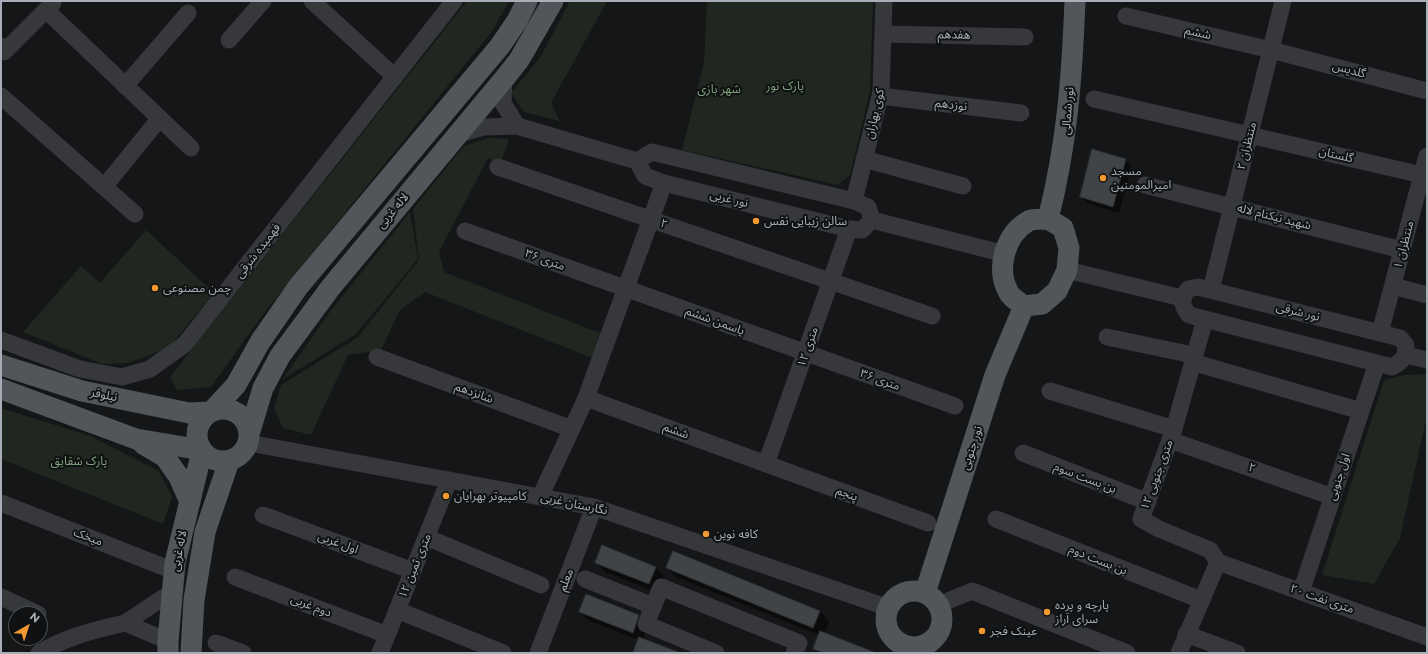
<!DOCTYPE html>
<html>
<head>
<meta charset="utf-8">
<style>
  body { margin:0 }
  #map { position:relative; width:1428px; height:654px; overflow:hidden; background:#151617; font-family:Montserrat,sans-serif }
  canvas { display:block }
  .frame { position:absolute; inset:0; border:2px solid #a7aeb8; pointer-events:none }
  .north { position:absolute; left:8px; top:606px; width:40px; height:40px; box-sizing:border-box; background:#101112; border:1px solid #4c5054; border-radius:50%; rotate:39deg; font-size:11px; font-weight:700; line-height:16px; text-align:center; color:#a7aeb8 }
  .north::after { content:''; display:block; margin:auto; width:14px; height:18px; background:#f29932; clip-path:polygon(50% 0,100% 100%,50% 72%,0 100%) }
</style>
</head>
<body>
<div id="map">
<canvas width="1428" height="654"></canvas>
<div class="frame"></div>
<div class="north">N</div>
</div>
<script>
const context = document.querySelector('canvas').getContext('2d');
context.lineJoin = 'round';
function fill(path, color) { context.fillStyle = color; context.fill(path, 'evenodd'); }
function strokePath(path, color, width, dash) { context.strokeStyle = color; context.lineWidth = width; context.lineCap = dash ? 'butt' : 'round'; context.setLineDash(dash || []); context.stroke(path); }
function drawText(font, color, halo, rows, align = 'center') {
  context.font = font + ' Montserrat,"Noto Sans Arabic",sans-serif'; context.lineWidth = 4; context.setLineDash([]); context.textBaseline = 'middle'; context.strokeStyle = halo; context.fillStyle = color; for (const [text, x, y, turn = 0] of rows) {
    context.save(); context.translate(x, y); context.rotate((+turn || 0) * Math.PI / 180); context.textAlign = isNaN(turn) ? turn : align; if (halo) context.strokeText(text, 0, 0); context.fillText(text, 0, 0); context.restore();
  }
}
fill(new Path2D(`
  M467 1H509L493 30 264 313 211 387 177 390 170 377Z
  M570 1H607L551 103 560 121 524 112 511 93 541 56Z
  M707 1H873L870 91 850 175 838 185 682 150 704 63Z
  M489 138 509 139 501 163 488 158 439 252 444 272 600 333 592 358 425 292 400 310 381 350 348 355 311 435 283 428 274 408 281 385 358 337 419 260 413 209 464 146Z
  M410 212 418 259 356 334 282 380 329 313Z
  M146 230 214 293 168 348 128 363 102 364 23 332 81 266 100 283Z
  M1427 374V415L1400 538 1374 584 1322 575 1384 380 1404 375Z
  M1 408 90 436 159 471 172 497 163 524 1 459Z`), '#1f2720');
fill(new Path2D(`
  M1093 150 1126 160 1132 166 1119 213 1087 203 1081 197Z
  M596 562 655 567 665 577 658 593 605 572Z
  M667 568 820 611 829 621 824 634 873 653H819L814 648 819 635 676 577Z
  M580 612 638 616 647 625 643 640 676 653H634L639 640 589 621Z`), '#0007');
const building = new Path2D(`
  M1092 149 1126 159 1113 207 1080 197Z
  M602 545 656 567 649 584 595 563Z
  M673 551 820 611 813 628 666 568Z
  M586 594 639 615 633 633 579 612Z
  M820 631 874 652V653H824L813 649Z
  M639 637 678 652V653H633Z`);
fill(building, '#414447');
strokePath(building, '#2f3033', 1);
strokePath(new Path2D(`
  M312 1 395 77
  M46 10 191 148
  M1126 16 1271 50 1427 91
  M883 34 1025 37
  M229 40 263 1
  M1 46 4 52 53 3
  M125 86 188 13
  M1 96 135 214
  M880 96 1021 113
  M1094 99 1422 175
  M517 126 637 161 645 176 664 183 849 229 862 230 872 220
  M456 135 483 127 517 126 503 103 504 79
  M864 159 963 186
  M637 161 652 152 854 201 868 207 872 220
  M498 167 932 316
  M1145 185 1402 250
  M104 187 160 118
  M854 201 881 92 884 1
  M872 220 1005 254
  M465 231 955 406
  M1067 270 1182 298
  M1393 286 1427 295
  M1198 287 1400 338 1406 345C1406 357 1403 361 1392 367L1189 315C1181 305 1181 300 1188 289Z
  M1211 290 1283 1
  M1380 333 1427 156
  M1107 337 1193 355
  M1 340 80 369 122 377 150 369 185 344 454 1
  M1406 355 1427 360
  M377 357 572 429
  M1192 362 1361 411
  M1050 391 1174 429
  M586 398 928 523
  M1170 440 1333 497
  M249 443 594 507 889 608
  M1023 453 1148 502
  M766 464 849 229
  M540 497 586 398 664 183
  M1 503 174 571
  M263 515 413 571
  M996 519 1201 600
  M426 537 541 585
  M1218 562 1427 637
  M235 577 387 635
  M585 579 653 606
  M1301 592 1377 363
  M1 597 38 614
  M938 605 972 591 1127 653
  M397 610 503 653
  M1186 634 1237 653
  M168 641 125 623 173 591
  M216 643 243 653
  M39 653C66 637 94 630 125 623
  M380 653 449 480
  M538 653 594 507
  M716 653 646 624 661 587 799 643 794 653
  M1179 653 1218 562 1210 550 1159 529 1141 519 1174 429 1205 319`), '#36383c', 17);
strokePath(new Path2D(`
  M1048 219 1063 228 1069 248 1067 270 1057 291 1042 304 1024 306C1019 302 1010 297 1008 291 996 269 1005 235 1027 222 1031 218 1042 220 1048 219Z
  M1048 219C1067 145 1072 77 1075 1
  M1 365 82 391 189 413 210 412
  M1 389 136 439 202 450
  M197 435a26 26 0 1 1 52 0a26 26 0 1 1-52 0Z
  M212 411 236 385 260 342 298 287 500 46 517 21 527 1
  M250 431 263 388 280 356 331 287 504 79 519 60 553 1
  M143 444 165 457 179 477 190 502
  M886 619a28 28 0 1 1 56 0a28 28 0 1 1-56 0Z
  M925 593 995 375 1024 306
  M168 653V641L175 563 202 451
  M191 653 194 600 205 532 229 461`), '#52565b', 21);
for (const [x, y, r, color] of [
  [1103,178,4,"#f29932"],
  [756,221,4,"#f29932"],
  [155,288,4,"#f29932"],
  [446,496,4,"#f29932"],
  [706,534,4,"#f29932"],
  [1047,612,4,"#f29932"],
  [982,631,4,"#f29932"]
]) { const dot = new Path2D(); dot.arc(x, y, r, 0, 2 * Math.PI); context.fillStyle = color; context.fill(dot); strokePath(dot, '#101112', 1.5); }
drawText('12px', '#a7aeb8', '#101112', [
  ["ششم",1198,33,13],
  ["هفدهم",954,35,1],
  ["گلدیس",1349,70,15],
  ["نوزدهم",951,105,7],
  ["نور شمالی",1068,111,-85],
  ["کوی بهاران",875,114,-77],
  ["منتظران ۲",1247,146,-76],
  ["گلستان",1336,155,13],
  ["نور غربی",729,199,14],
  ["لاله غربی",393,211,-50],
  ["شهید نیکنام لاله",1274,217,14],
  ["۲",664,224,19],
  ["منتظران ۱",1404,245,-75],
  ["فهمیده شرقی",258,251,-52],
  ["۳۶ متری",545,260,20],
  ["نور شرقی",1298,312,14],
  ["یاسمن ششم",715,321,20],
  ["۱۲ متری",808,347,-71],
  ["۳۶ متری",880,380,20],
  ["شانزدهم",474,393,20],
  ["نیلوفر",104,395,12],
  ["ششم",676,431,20],
  ["نور جنوبی",972,448,-72],
  ["۲",1252,468,19],
  ["۱۲ متری جنوبی",1157,475,-70],
  ["اول جنوبی",1339,477,-72],
  ["بن بست سوم",1085,478,21],
  ["پنجم",847,494,20],
  ["نگارستان غربی",574,504,12],
  ["میخک",88,537,21],
  ["اول غربی",338,543,20],
  ["لاله غربی",179,551,-79],
  ["بن بست دوم",1098,560,22],
  ["۱۲ متری ثمین",415,566,-68],
  ["معلم",566,580,-69],
  ["۲۰ متری نفت",1322,599,19],
  ["دوم غربی",311,606,21]
]);
drawText('12px', '#81a37e', '#101112', [
  ["پارک نور",785,86],
  ["شهر بازی",719,89],
  ["پارک شقایق",79,461]
]);
drawText('12px', '#a7aeb8', '#101112', [
  ["مسجد",1111,171],
  ["امیرالمومنین",1111,185],
  ["سالن زیبایی نفس",764,221],
  ["چمن مصنوعی",163,288],
  ["کامپیوتر بهرایان",454,496],
  ["کافه نوین",714,534],
  ["پارچه و پرده",1055,605],
  ["سرای آراز",1055,619],
  ["عینک فجر",990,631]
], 'left');
</script>
</body>
</html>
